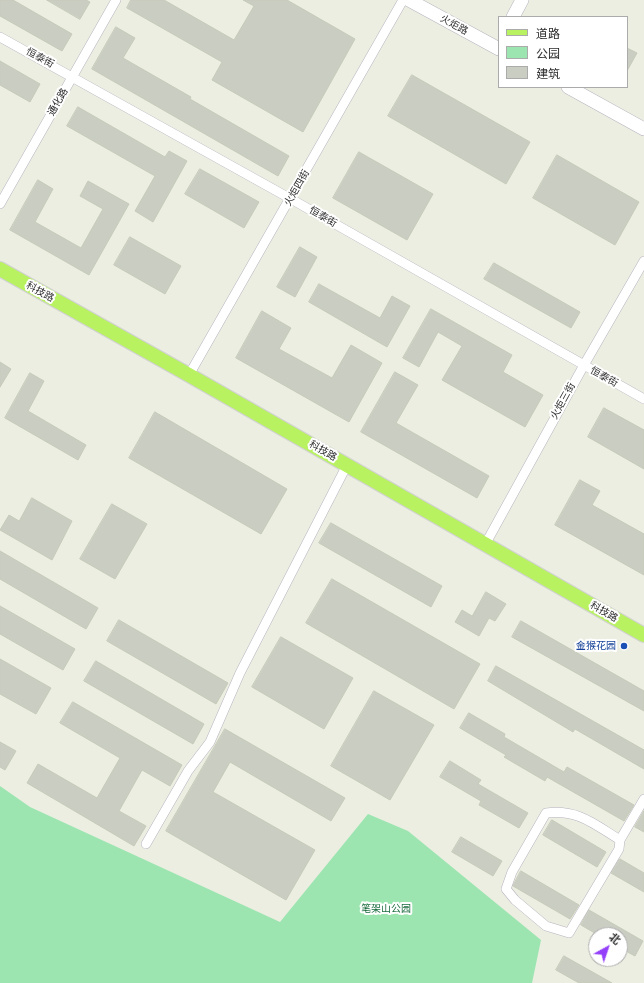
<!DOCTYPE html>
<html>
<head>
<meta charset="utf-8">
<style>
  body { margin:0 }
  #map { position:relative; width:644px; height:983px; overflow:hidden; background:#ebeee0; font-family:Inter,"Noto Sans SC",sans-serif }
  canvas { display:block }
  .legend { position:absolute; left:498px; top:16px; width:130px; height:72px; box-sizing:border-box; background:#fff; border:1px solid #ababab; margin:0; padding:5px 7px; list-style:none; font-size:12px; color:#2d2d2d }
  .legend li { display:flex; align-items:center; gap:8px; height:20px }
  .legend b { width:20px; border:1px solid #ababab }
  .north { position:absolute; left:588px; top:927px; width:40px; height:40px; box-sizing:border-box; background:#fff; border:1px solid #ababab; border-radius:50%; rotate:40deg; font-size:11px; font-weight:700; line-height:16px; text-align:center; color:#2d2d2d }
  .north::after { content:''; display:block; margin:auto; width:14px; height:18px; background:#9440fb; clip-path:polygon(50% 0,100% 100%,50% 72%,0 100%) }
</style>
</head>
<body>
<div id="map">
<canvas width="644" height="983"></canvas>
<ul class="legend">
<li><b style="height:5px;background:#b8f261"></b>道路</li>
<li><b style="height:11px;background:#9ce5b1"></b>公园</li>
<li><b style="height:11px;background:#cacdc2"></b>建筑</li>
</ul>
<div class="north">北</div>
</div>
<script>
const context = document.querySelector('canvas').getContext('2d');
context.lineJoin = 'round';
function fill(path, color) { context.fillStyle = color; context.fill(path, 'evenodd'); }
function strokePath(path, color, width, dash) { context.strokeStyle = color; context.lineWidth = width; context.lineCap = dash ? 'butt' : 'round'; context.setLineDash(dash || []); context.stroke(path); }
function drawText(font, color, halo, rows, align = 'center') {
  context.font = font + ' Inter,"Noto Sans SC",sans-serif'; context.lineWidth = 4; context.setLineDash([]); context.textBaseline = 'middle'; context.strokeStyle = halo; context.fillStyle = color; for (const [text, x, y, turn = 0] of rows) {
    context.save(); context.translate(x, y); context.rotate((+turn || 0) * Math.PI / 180); context.textAlign = isNaN(turn) ? turn : align; if (halo) context.strokeText(text, 0, 0); context.fillText(text, 0, 0); context.restore();
  }
}
fill(new Path2D(`
  M0 786 30 807 280 922 368 814 408 831 541 940 532 983H0Z`), '#9ce5b1');
const building = new Path2D(`
  M0 0H13L72 34 62 51 0 16Z
  M47 0H86L90 2 80 19Z
  M131 0H164L234 40 254 6 243 0H287L355 39 303 132 212 80 222 62 127 8Z
  M116 27 135 38 123 58 191 97 190 99 289 156 278 176 92 69Z
  M627 48 637 53 627 71Z
  M0 61 40 84 30 102 0 85Z
  M412 75 530 142 506 184 388 116Z
  M78 107 165 157 169 151 187 161 153 222 135 211 155 176 67 126Z
  M359 152 433 194 407 240 333 198Z
  M557 155 639 202 615 245 533 198Z
  M200 169 259 202 244 228 185 194Z
  M38 180 53 189 35 222 81 248 103 209 80 196 88 181 129 204 89 275 10 230Z
  M130 237 181 266 165 294 114 265Z
  M300 247 317 257 295 297 277 287Z
  M494 263 580 312 571 328 484 279Z
  M319 284 380 318 392 296 410 306 387 347 309 302Z
  M431 309 512 355 503 372 543 395 525 427 442 380 462 346 438 332 419 367 403 358Z
  M262 311 291 328 279 349 332 378 351 345 382 363 349 422 236 358Z
  M0 362 11 369 0 387Z
  M395 372 418 385 396 423 489 476 477 498 361 432Z
  M30 373 44 381 28 411 86 445 78 460 5 418Z
  M604 408 644 430V469L588 437Z
  M155 412 287 489 261 534 129 458Z
  M580 480 600 491 592 505 644 534V575L555 525Z
  M32 498 72 521 52 560 0 530 9 515 19 521Z
  M112 504 147 524 115 579 80 559Z
  M331 523 442 586 431 607 319 543Z
  M0 551 98 608 86 629 0 579Z
  M332 579 480 664 454 709 306 623Z
  M486 592 506 604 495 621 489 618 479 636 455 622 462 610 472 616Z
  M0 606 75 649 63 670 0 634Z
  M119 620 228 683 216 704 107 641Z
  M521 621 644 691V711L512 637Z
  M281 637 353 678 324 729 252 687Z
  M0 659 51 688 36 714 0 694Z
  M96 661 204 724 193 744 84 681Z
  M496 666 644 750V769L575 729 573 732 488 681Z
  M374 691 434 725 390 800 331 766Z
  M73 702 182 765 170 786 142 770 119 811 146 826 134 846 27 783 38 764 97 798 120 758 60 723Z
  M469 713 505 734 504 737 564 772 567 767 634 805 624 821 547 777 545 781 504 757 506 755 460 728Z
  M225 729 345 798 331 821 230 762 213 792 315 850 286 900 166 831Z
  M0 742 16 751 5 770 0 767Z
  M450 761 481 780 478 784 528 813 519 828 479 805 481 801 440 777Z
  M644 811V832L635 827Z
  M552 820 606 852 597 867 543 835Z
  M461 837 502 861 493 876 452 852Z
  M620 859 644 873V892L611 873Z
  M521 871 579 905 570 919 513 886Z
  M589 910 643 941 635 956 620 948V935H598L581 925Z
  M564 956 612 983H579L556 970Z`);
fill(building, '#cacdc2');
strokePath(building, '#c5cab9', 1);
const minor = new Path2D(`
  M0 37 291 199 644 399
  M0 204 116 0
  M189 375 403 0
  M486 543 584 365 644 261
  M620 840C594 824 578 809 546 813L512 872 506 889 515 900 546 926 569 933 619 849 620 840 644 799
  M146 844 188 771 210 742 240 673 347 465`);
const secondary = new Path2D(`
  M409 0 499 49
  M513 17 522 0
  M568 87 644 129`);
const primary = new Path2D(`
  M0 269 189 375 644 635`);
strokePath(minor, '#b9b3c0', 10);
strokePath(secondary, '#b9b3c0', 14);
strokePath(primary, '#d1d1d1', 16);
strokePath(minor, '#fff', 9);
strokePath(secondary, '#fff', 13);
strokePath(primary, '#b8f261', 14);
for (const [x, y, r, color] of [
  [624,646,4,"#1a4fb4"]
]) { const dot = new Path2D(); dot.arc(x, y, r, 0, 2 * Math.PI); context.fillStyle = color; context.fill(dot); strokePath(dot, '#fff', 1.5); }
drawText('10px', '#2d2d2d', '#fff', [
  ["火炬路",454,25,29],
  ["恒泰街",40,58,28],
  ["通化路",58,102,-60],
  ["火炬四街",297,188,-60],
  ["恒泰街",323,217,30],
  ["科技路",40,292,29],
  ["恒泰街",604,377,29],
  ["火炬三街",563,401,-61],
  ["科技路",323,451,30],
  ["科技路",604,612,30]
]);
drawText('10px', '#164399', '#fff', [
  ["金猴花园",616,646]
], 'right');
drawText('10px', '#1a6c3d', '#fff', [
  ["笔架山公园",386,909]
]);
</script>
</body>
</html>
